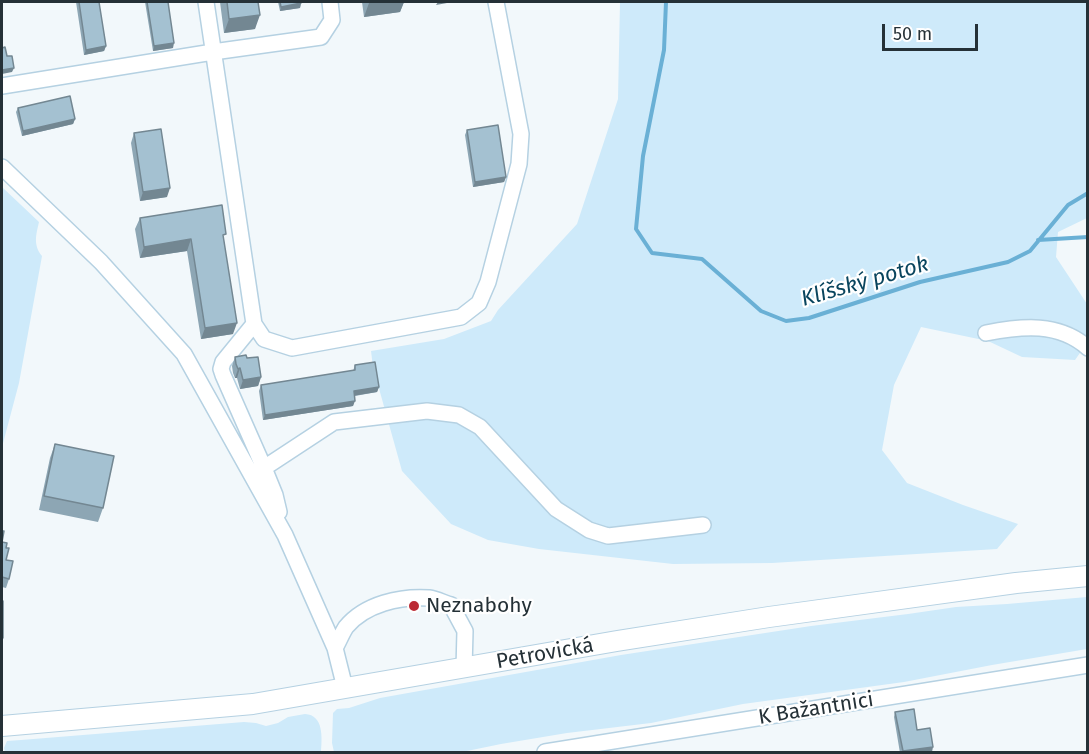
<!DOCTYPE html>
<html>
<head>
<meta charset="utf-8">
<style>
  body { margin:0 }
  #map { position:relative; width:1089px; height:754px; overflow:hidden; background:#f2f8fb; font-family:"Fira Sans",sans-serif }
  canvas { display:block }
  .frame { position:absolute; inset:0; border:3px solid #253137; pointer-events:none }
  .scale { position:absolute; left:882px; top:24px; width:96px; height:27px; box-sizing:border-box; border:3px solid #253137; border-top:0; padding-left:8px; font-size:18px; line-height:21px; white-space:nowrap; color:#253137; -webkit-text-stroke:4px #fff; paint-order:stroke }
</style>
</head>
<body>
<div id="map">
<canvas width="1089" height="754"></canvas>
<div class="frame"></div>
<div class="scale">50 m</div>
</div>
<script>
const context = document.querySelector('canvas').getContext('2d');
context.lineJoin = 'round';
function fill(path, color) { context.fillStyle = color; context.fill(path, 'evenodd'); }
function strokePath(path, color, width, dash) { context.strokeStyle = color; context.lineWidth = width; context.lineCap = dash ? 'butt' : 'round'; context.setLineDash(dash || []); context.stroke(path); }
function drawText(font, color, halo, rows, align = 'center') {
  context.font = font + ' "Fira Sans",sans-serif'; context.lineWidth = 4.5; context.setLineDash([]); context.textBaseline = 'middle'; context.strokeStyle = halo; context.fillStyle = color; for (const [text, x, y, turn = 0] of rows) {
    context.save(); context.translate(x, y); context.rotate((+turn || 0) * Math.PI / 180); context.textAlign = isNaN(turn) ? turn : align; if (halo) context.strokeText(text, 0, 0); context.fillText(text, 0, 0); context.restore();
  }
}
fill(new Path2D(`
  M620 2H1087V218L1058 232 1056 257 1087 304V343L1075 360 1022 357 988 341 921 327 894 385 882 450 907 483 963 505 1018 524 997 549 772 563 673 564 539 549 488 540 451 524 402 471 373 367 371 351 444 339 491 321 498 310 577 224 618 99Z
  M2 187 39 222C36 235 33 245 42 256L19 383 2 447Z
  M1087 597V649L992 665 904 682 743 704 651 723 567 733 501 744 467 751 334 752 332 743 333 713 337 709 349 708 380 698 621 655 811 626 908 614 956 607 1007 604Z
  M305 714C324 715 322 738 321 752H5L4 748 7 741 21 740 244 722 256 723 266 726 278 723 288 717Z`), '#ceeafa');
strokePath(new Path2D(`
  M666 2 664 50 643 156 636 229 652 253 702 259 761 311 786 321 809 318 920 282 1008 262 1030 251 1068 205 1088 193
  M1038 240 1088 237`), '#6ab0d5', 4);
const minor = new Path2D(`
  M206 2 254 324 264 339 292 348 461 317 479 303 488 282 519 164 521 134 496 2
  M2 86 213 52 321 37 332 20 330 2
  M2 167 101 262 184 354 285 535 335 648 345 688
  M254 324 223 362 221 369 223 375 264 468 275 495 279 512
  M986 333C1022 326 1059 322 1088 348
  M264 468 334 422 427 411 459 415 480 427 556 509 589 530 608 536 703 525
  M335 648C339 641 342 633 346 627 365 604 400 596 429 598 436 599 444 603 451 605L465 631 464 669
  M545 752 1088 665`);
const major = new Path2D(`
  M2 726 253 704 617 641 769 617 1016 583 1088 576`);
strokePath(minor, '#b5d1e2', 18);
strokePath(major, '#b5d1e2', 22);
strokePath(minor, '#fff', 15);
strokePath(major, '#fff', 20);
fill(new Path2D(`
  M76 2H99L106 46 104 51 84 55Z
  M145 2H168L173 48 153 51Z
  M220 2H258L255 29 224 33Z
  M278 2H301V3L300 8 280 11Z
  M362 2H404L400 12 364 17Z
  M18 108 75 119 73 124 22 136 16 112Z
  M467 130 506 177 504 182 473 187 465 135Z
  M134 133 167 197 140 201 131 143Z
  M140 218 224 240 233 334 201 339 187 251 140 258 135 229Z
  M235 357 247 358 261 377 258 386 240 389 237 378H235L233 373 232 366Z
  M355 365 379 387 377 392 355 396 353 406 263 420 259 391 261 385 353 371Z
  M55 444 103 508 98 522 39 510 50 458Z
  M2 531V542L6 548 9 579 6 588 2 587Z
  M895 712 917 730 932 752 900 753 894 717Z`), '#8da6b4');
fill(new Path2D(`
  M380 2H404L400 12 364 17 369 3Z
  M438 2H448L447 3 436 5Z
  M301 3 300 8 280 11 281 7Z
  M260 15 255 29 224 33 229 19Z
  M174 43 173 48 153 51 154 46Z
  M106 46 104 51 84 55 86 50Z
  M14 68 12 72 2 74V70Z
  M75 119 73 124 22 136 23 131Z
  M506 177 504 182 473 187 475 182Z
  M170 188 167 197 140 201 143 192Z
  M191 239 187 251 140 258 144 247Z
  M237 323 233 334 201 339 205 328Z
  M240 368 237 378H235L238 369Z
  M261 377 258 386 240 389 243 380Z
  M379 387 377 392 352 396 354 391Z
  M355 401 353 406 263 420 265 415Z
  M933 747 932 752 902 753 903 751Z`), '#738792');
const building = new Path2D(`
  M79 2H99L106 46 86 50Z
  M147 2H168L174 43 154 46Z
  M227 2H258L260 15 229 19Z
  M280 2H301V3L281 7Z
  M2 41V48L5 47 7 56H12L14 68 2 70Z
  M70 96 75 119 23 131 18 108Z
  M498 125 506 177 475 182 467 130Z
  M161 129 170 188 143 192 134 133Z
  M222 205 226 234 223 235 237 323 205 328 191 239 144 247 140 218Z
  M246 355 247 358 258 357 261 377 243 380 240 368 238 369 236 364 235 357Z
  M375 362 379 387 354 391 355 401 265 415 261 385 355 370V365Z
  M55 444 114 456 103 508 44 496Z
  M2 531H4L2 542 7 543 6 548H9L6 560 13 561 9 579 2 577Z
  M2 601H3V638H2Z
  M914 709 917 730 930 728 933 747 903 751 895 712Z`);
fill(building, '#a4c1d1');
strokePath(building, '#738792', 1.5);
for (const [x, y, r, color] of [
  [414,606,6,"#bb2a34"]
]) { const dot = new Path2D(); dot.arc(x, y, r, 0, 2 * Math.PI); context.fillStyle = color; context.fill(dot); strokePath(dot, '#fff', 2); }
drawText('21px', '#253137', '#fff', [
  ["Neznabohy",426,606]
], 'left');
drawText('21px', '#253137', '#fff', [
  ["Petrovická",545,654,-10],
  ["K Bažantnici",816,709,-9]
]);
drawText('italic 22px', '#09455e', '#fff', [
  ["Klíšský potok",865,282,-16]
]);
</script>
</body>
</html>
